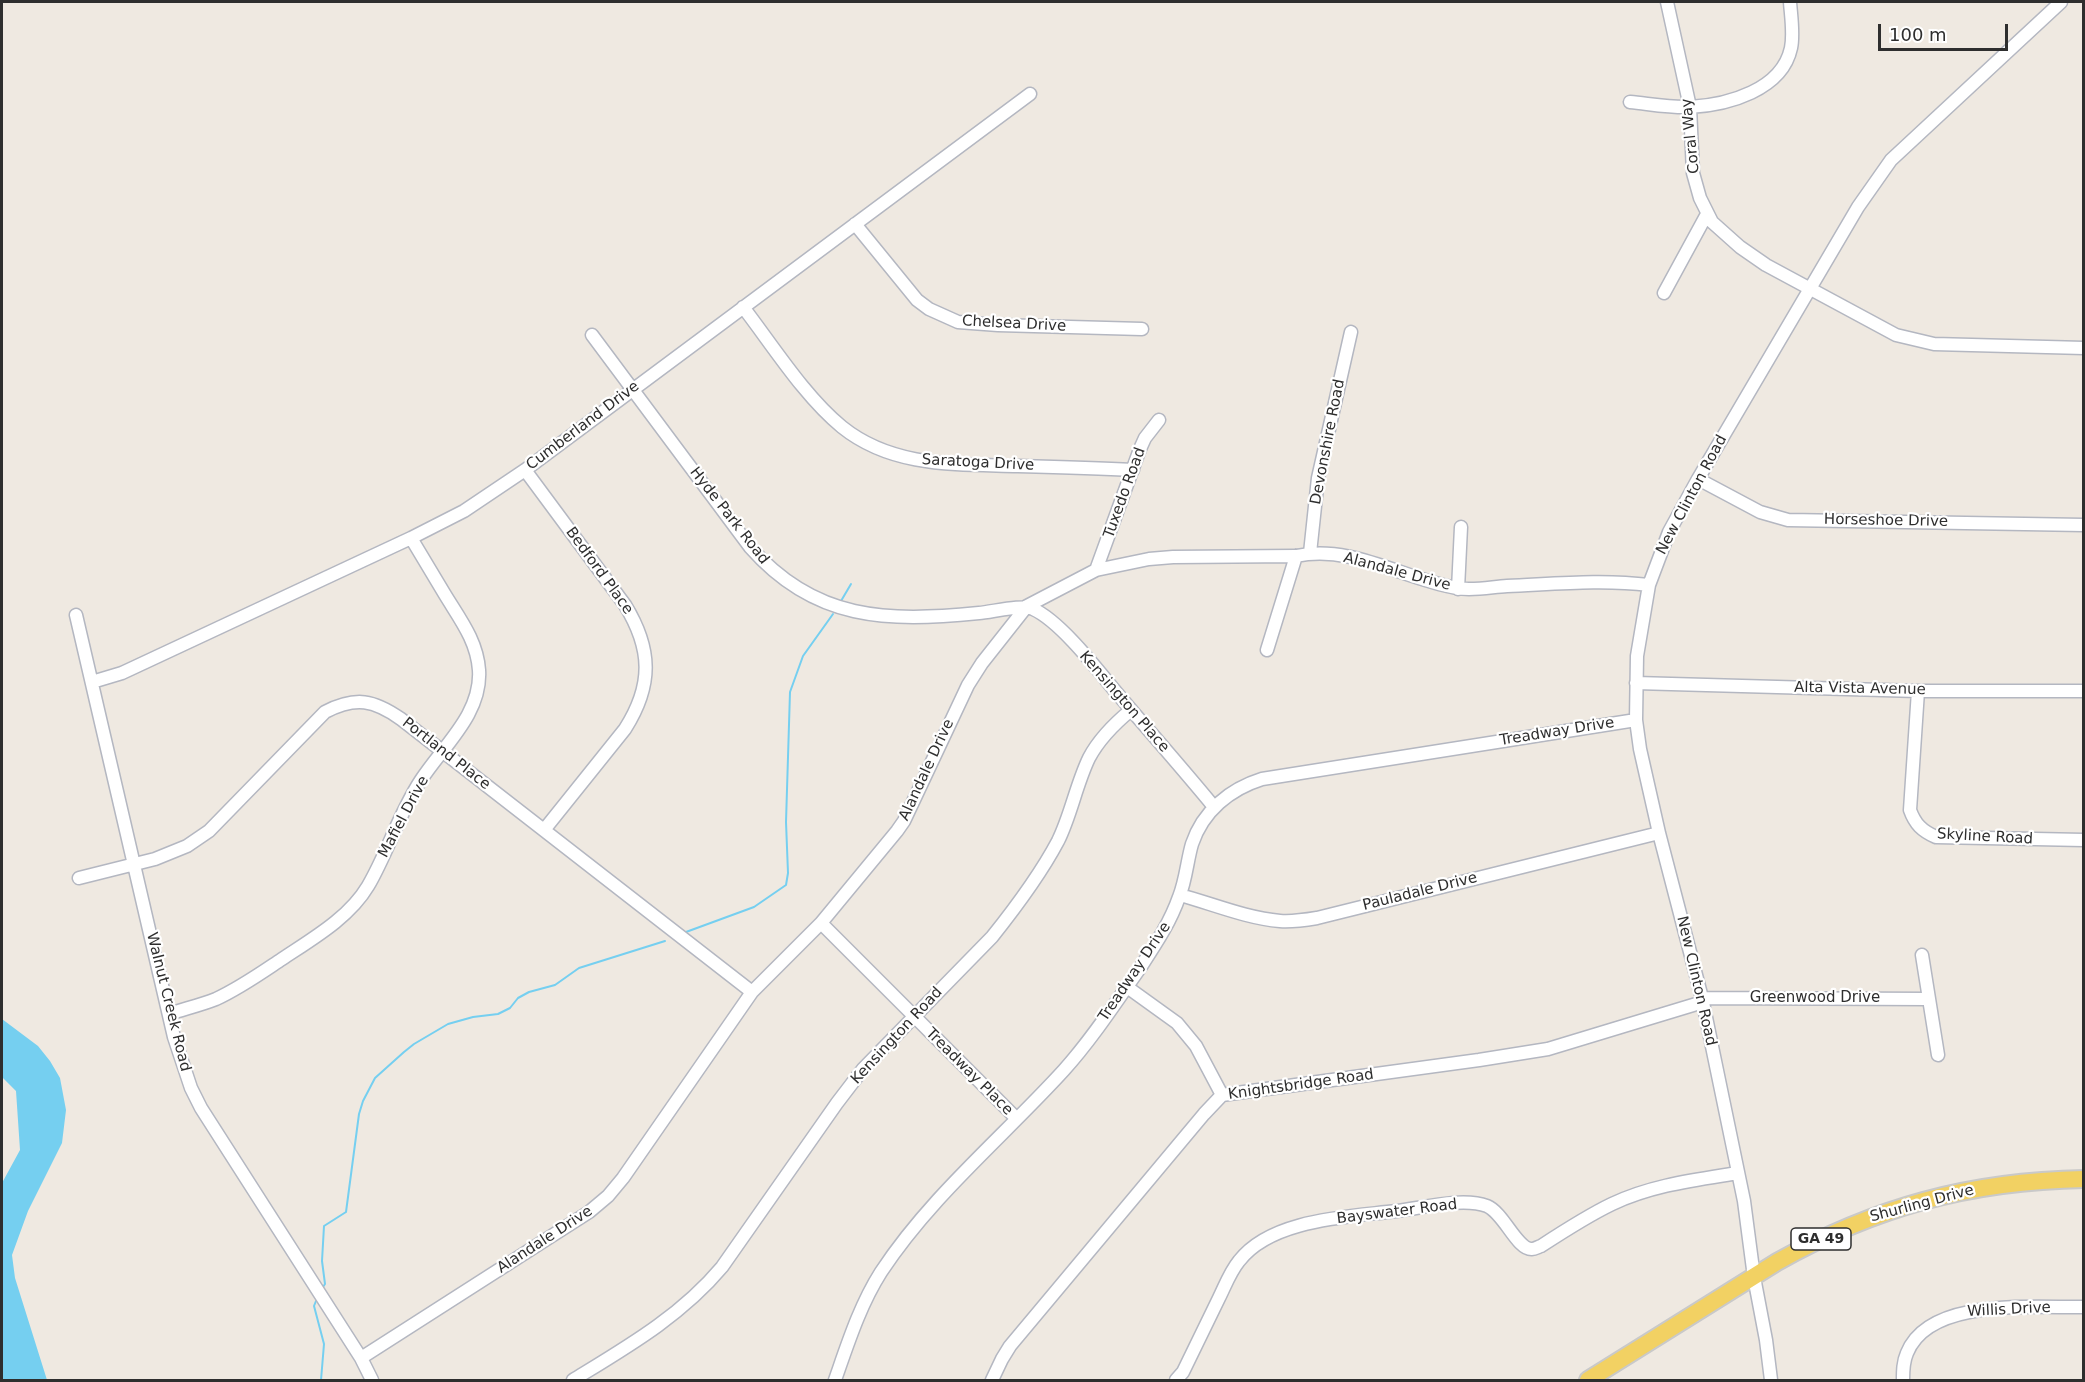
<!DOCTYPE html>
<html>
<head>
<meta charset="utf-8">
<style>
  body { margin:0 }
  #map { position:relative; width:2085px; height:1382px; overflow:hidden; background:#efe9e1; font-family:"DejaVu Sans",sans-serif }
  canvas { display:block }
  .frame { position:absolute; inset:0; border:3px solid #2e2e2e; pointer-events:none }
  .scale { position:absolute; left:1878px; top:24px; width:130px; height:27px; box-sizing:border-box; border:3px solid #2e2e2e; border-top:0; padding-left:8px; font-size:18px; line-height:21px; white-space:nowrap; color:#2e2e2e; -webkit-text-stroke:4px #fff; paint-order:stroke }
</style>
</head>
<body>
<div id="map">
<canvas width="2085" height="1382"></canvas>
<div class="frame"></div>
<div class="scale">100 m</div>
</div>
<script>
const context = document.querySelector('canvas').getContext('2d');
context.lineJoin = 'round';
function fill(path, color) { context.fillStyle = color; context.fill(path, 'evenodd'); }
function strokePath(path, color, width, dash) { context.strokeStyle = color; context.lineWidth = width; context.lineCap = dash ? 'butt' : 'round'; context.setLineDash(dash || []); context.stroke(path); }
function drawText(font, color, halo, rows, align = 'center') {
  context.font = font + ' "DejaVu Sans",sans-serif'; context.lineWidth = 4.5; context.setLineDash([]); context.textBaseline = 'middle'; context.strokeStyle = halo; context.fillStyle = color; for (const [text, x, y, turn = 0] of rows) {
    context.save(); context.translate(x, y); context.rotate((+turn || 0) * Math.PI / 180); context.textAlign = isNaN(turn) ? turn : align; if (halo) context.strokeText(text, 0, 0); context.fillText(text, 0, 0); context.restore();
  }
}
fill(new Path2D(`
  M2 1019 38 1046 50 1061 60 1078 66 1110 62 1143 28 1211 12 1255 15 1278 47 1380H2V1183L20 1150 16 1091 2 1077Z`), '#75cff0');
strokePath(new Path2D(`
  M841 601 851 584
  M686 932 754 907 786 885 788 873 786 822 790 692 803 656 833 614
  M323 1287 325 1284 322 1261 324 1226 346 1212 359 1114 363 1101 375 1078 404 1052 414 1044 448 1024 473 1017 498 1014 510 1008 518 998 529 992 555 985 579 968 665 941
  M316 1301 314 1306 324 1344 321 1380`), '#75cff0', 2);
const minor = new Path2D(`
  M1667 2 1690 107 1693 173 1700 198 1712 222 1740 247 1766 265 1896 335 1934 344 2084 348
  M1630 102C1650 104 1671 108 1690 107 1728 105 1782 90 1791 48 1794 34 1791 16 1790 2
  M855 224 917 300 929 309 958 322 998 325 1142 329
  M1664 293 1707 214
  M743 307C773 346 805 397 842 427 893 468 957 464 1018 466 1056 467 1094 468 1133 470
  M592 335 750 547C815 621 887 622 979 613 992 612 1023 604 1033 609 1060 621 1097 669 1116 692 1149 731 1182 768 1214 807
  M525 470 625 605C652 649 653 685 625 729L544 830
  M1698 479 1760 512 1788 520 2084 525
  M1310 553 1318 478 1351 332
  M1096 570 1140 449 1145 438 1159 420
  M1458 589 1461 527
  M76 615 174 1037 191 1088 201 1108 361 1358 372 1380
  M1267 650 1296 556
  M92 682 122 673 411 538 464 511 525 470 1030 94
  M1636 683 1918 691H2084
  M1918 691 1910 810C1915 824 1922 831 1936 837L2084 840
  M79 878 155 859 187 846 209 831 325 712C356 696 374 700 401 719L752 992
  M1180 895C1213 904 1246 918 1280 921 1292 922 1305 920 1317 918L1659 833
  M821 923 1016 1118
  M1922 955 1938 1055
  M1127 987 1177 1023 1196 1046 1222 1095
  M1702 998 1929 999
  M169 1014C184 1009 201 1005 216 999 240 988 261 973 282 959 312 939 349 918 368 886 388 852 399 813 421 780 443 746 482 714 479 670 477 640 459 618 444 593 433 575 422 556 411 538
  M361 1358 589 1212 608 1196 623 1178 752 992 821 923 897 831 904 821 968 685 982 663 1027 606 1096 570 1149 559 1173 557 1296 556C1352 544 1403 579 1457 588 1472 591 1491 587 1507 586 1554 584 1602 579 1649 585
  M573 1380C627 1347 681 1316 722 1267L837 1103 863 1069 992 937C1016 907 1040 875 1058 841 1071 815 1076 785 1089 758 1099 739 1114 724 1131 710
  M835 1380C848 1343 860 1305 881 1272 931 1196 1003 1137 1064 1070 1092 1039 1116 1002 1140 968 1155 945 1170 923 1179 897 1186 880 1187 861 1192 844 1203 811 1230 789 1262 779L1636 720
  M992 1380 1002 1359 1010 1346 1204 1114 1222 1095 1479 1060 1548 1049 1703 1002
  M1176 1380 1183 1372C1195 1347 1207 1323 1219 1298 1225 1286 1230 1272 1239 1261 1271 1219 1348 1217 1396 1211 1422 1208 1463 1197 1487 1206 1504 1213 1517 1250 1532 1249 1535 1249 1538 1247 1541 1246 1564 1231 1587 1216 1612 1204 1652 1185 1695 1180 1738 1173
  M1771 1380 1766 1340 1754 1277 1744 1201 1702 998 1659 833 1640 749 1636 720 1637 656 1649 585 1669 532 1698 479 1858 207 1891 160 2061 2
  M1903 1380C1903 1371 1903 1362 1907 1353 1929 1297 2034 1308 2084 1307`);
const major = new Path2D(`
  M1588 1380 1777 1262C1875 1207 1970 1181 2084 1179`);
strokePath(minor, '#b4b7c1', 15);
strokePath(major, '#c9c9c9', 20);
strokePath(minor, '#fff', 12);
strokePath(major, '#f2d163', 16);
for (const [x, y, w] of [
  [1821,1239,60]
]) { const box = new Path2D(); box.roundRect(x - w / 2, y - 11, w, 22, 4.5); context.fillStyle = '#fff'; context.fill(box); strokePath(box, '#2e2e2e', 1.5); }
drawText('bold 14px', '#2e2e2e', null, [
  ["GA 49",1821,1239]
]);
drawText('15px', '#2e2e2e', '#fff', [
  ["Coral Way",1691,136,-96],
  ["Chelsea Drive",1014,324,3],
  ["Cumberland Drive",583,426,-37],
  ["Devonshire Road",1328,442,-79],
  ["Saratoga Drive",978,463,3],
  ["Tuxedo Road",1125,493,-70],
  ["New Clinton Road",1692,495,-62],
  ["Hyde Park Road",729,516,52],
  ["Horseshoe Drive",1886,521,1],
  ["Bedford Place",599,571,54],
  ["Alandale Drive",1397,572,15],
  ["Alta Vista Avenue",1860,689,1],
  ["Kensington Place",1124,702,49],
  ["Treadway Drive",1557,732,-9],
  ["Portland Place",446,754,38],
  ["Alandale Drive",927,770,-65],
  ["Mafiel Drive",404,817,-62],
  ["Skyline Road",1985,837,3],
  ["Pauladale Drive",1420,892,-14],
  ["Treadway Drive",1135,972,-56],
  ["New Clinton Road",1696,981,77],
  ["Greenwood Drive",1815,998],
  ["Walnut Creek Road",168,1002,76],
  ["Kensington Road",897,1036,-47],
  ["Treadway Place",969,1072,45],
  ["Knightsbridge Road",1301,1085,-8],
  ["Shurling Drive",1922,1204,-15],
  ["Bayswater Road",1397,1212,-7],
  ["Alandale Drive",545,1240,-33],
  ["Willis Drive",2009,1310,-3]
]);
</script>
</body>
</html>
